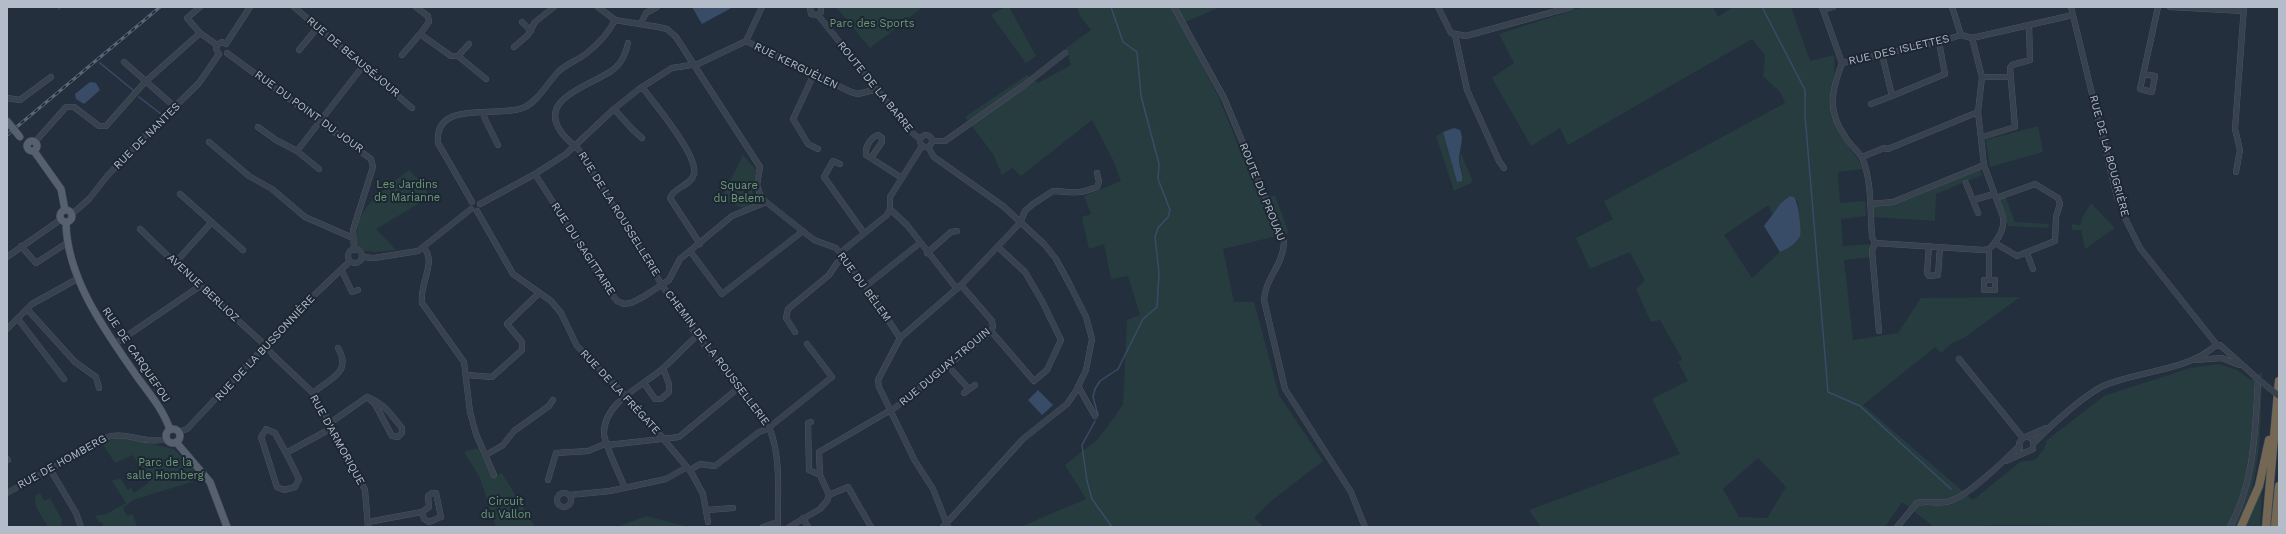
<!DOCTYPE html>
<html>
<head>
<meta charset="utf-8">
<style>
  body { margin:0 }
  #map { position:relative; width:2286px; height:534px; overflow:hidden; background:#242f3e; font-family:"Work Sans",sans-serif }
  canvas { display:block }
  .frame { position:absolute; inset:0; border:8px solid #b4bcc9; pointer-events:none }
</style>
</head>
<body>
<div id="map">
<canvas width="2286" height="534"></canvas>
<div class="frame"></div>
</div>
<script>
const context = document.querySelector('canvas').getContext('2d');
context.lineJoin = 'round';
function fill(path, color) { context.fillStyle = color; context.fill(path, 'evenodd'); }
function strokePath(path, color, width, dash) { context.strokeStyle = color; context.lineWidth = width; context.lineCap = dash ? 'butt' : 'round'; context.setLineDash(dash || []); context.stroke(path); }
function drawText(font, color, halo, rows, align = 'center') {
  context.font = font + ' "Work Sans",sans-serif'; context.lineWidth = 4; context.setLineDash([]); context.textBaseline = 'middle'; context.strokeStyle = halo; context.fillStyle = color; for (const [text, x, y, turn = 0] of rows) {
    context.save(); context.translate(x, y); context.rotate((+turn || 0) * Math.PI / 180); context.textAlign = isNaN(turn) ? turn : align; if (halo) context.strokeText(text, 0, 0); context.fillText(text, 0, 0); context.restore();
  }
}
fill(new Path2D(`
  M836 7H923L870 48Z
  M1005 7H1009L1036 56 1026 63 991 15Z
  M1077 7H1220L1181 24 1218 96 1261 200 1275 195 1289 233 1223 249 1234 302H1254L1279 395 1323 461 1270 502 1254 518 1264 527H1020L1086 499 1065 465 1098 439 1123 405 1127 320 1140 315 1128 276 1111 279 1104 244 1089 249 1082 217 1091 214 1084 196 1121 181 1113 160 1092 120 1021 176 1012 168 1002 175 993 154 965 117 1027 75 1038 83 1071 65 1066 48 1091 30 1080 16Z
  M1583 7H1713L1718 17 1733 7H1791L1810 61 1834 55C1837 77 1827 97 1833 119 1838 139 1856 151 1863 169L1838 172 1840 203 1865 201 1866 216 1841 219 1843 246 1872 244 1871 257 1844 260 1853 340 1898 333 1921 298 2020 297 1964 338 1952 343 1941 353 1935 347 1863 405 1973 500 2020 462 2035 460 2044 449 2047 440 2104 396 2190 368 2219 364 2237 370 2251 380 2262 372C2260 422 2263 483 2236 527L2003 525 1934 527 1902 502 1885 527H1541L1529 510 1680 454 1652 399 1688 381 1678 362 1682 359 1660 320 1651 322 1636 289 1645 281 1630 252 1590 269 1576 238 1613 219 1604 201 1785 103 1781 93 1763 76 1765 55 1752 39 1568 145 1560 128 1531 146 1492 78 1514 63 1499 34ZM1790 196 1794 197 1798 202 1800 229 1787 248 1780 252 1752 278 1724 235 1767 206H1769L1772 214ZM1758 458 1786 487 1767 518 1739 517 1723 489Z
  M2038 126 2043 152 1990 167 1986 140Z
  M1443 132 1457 182 1463 174 1459 161 1461 153 1473 182 1454 191 1436 136Z
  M743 155 756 170 752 191 756 203 743 208 721 199Z
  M409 170 421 182 430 197 376 229 396 250 374 252 360 250C356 246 357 241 357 235 358 203 386 189 409 170Z
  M1980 170 1982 175 1936 194 1935 221 1873 217 1872 208 1874 206 1892 205Z
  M2005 196 2015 222 2049 224 2048 228 2008 226 1999 199Z
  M2091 203 2115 228 2085 249 2081 230H2072V224L2080 225 2083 216Z
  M115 439H128L174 449 194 470 198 480 133 500 123 508 127 516 133 514 137 527H104L102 522H99L95 516 106 514 126 503 112 481 120 478 128 490 131 488 134 493 149 483 133 455 115 463 102 443Z
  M478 448 492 477 502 473 535 527H496L480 478 464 452Z
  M2262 487 2260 527H2245Z
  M40 493 44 501 50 498 62 520 61 527H48L36 507 35 496Z
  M646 516 689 527H617Z`), '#263c3f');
fill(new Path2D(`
  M692 7H733L702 24Z
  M90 82 96 83 100 90 84 104 76 99 75 94Z
  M1454 128 1460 130C1465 139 1458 153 1459 162 1460 169 1463 173 1462 181L1457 182 1443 132Z
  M1790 196 1794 197C1798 200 1802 232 1800 236 1796 244 1787 249 1780 252L1764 226 1781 203Z
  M1038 390 1053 405 1042 415 1028 400Z`), '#394c67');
strokePath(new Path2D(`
  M59 7V9
  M1762 7 1805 90V115L1828 392 1860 406 1951 489
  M100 63 133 90
  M139 97 161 114
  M1098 415 1093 397 1095 389 1100 381 1118 369 1143 319 1157 307 1159 273 1155 237 1158 228 1168 217 1170 210 1158 179 1159 164 1141 96 1137 52 1123 42 1111 7
  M1095 421 1082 445 1087 481 1092 499 1112 527`), '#394c67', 1.5);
const minor = new Path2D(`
  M200 7 187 18 200 33 217 45
  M294 7 412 108
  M416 7 428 16 429 22 420 34 451 56H458L469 44
  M598 7 615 20 658 27 667 29 676 37 760 167 757 185 761 198 814 240 836 248 868 289 900 338 878 380 879 387 915 461 933 489 948 527
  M810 7 811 14 818 15
  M1174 7 1224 98 1284 241C1284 265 1265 278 1264 300L1285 389 1351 492 1365 527
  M1438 7 1451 33 1466 36 1571 7
  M1822 7 1842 63
  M1952 7 1961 35
  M2071 7 2117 197 2126 220 2140 248 2217 345
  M2170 7 2244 11
  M1823 10 1833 7
  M818 15 910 131 920 139
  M818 15 821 12V7
  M522 22 531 31
  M641 23 646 13 657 7
  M1455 35 1467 90 1499 161 1504 168
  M746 41 851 92 858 94 878 89
  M746 41 762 7
  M628 43C626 53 623 62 614 69 596 84 536 97 561 132 566 139 573 144 579 150L662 285 695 333 769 427C782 458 777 494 778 527
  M226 44 250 7
  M514 47 528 35 535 22 554 7
  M299 50 318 27
  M227 53 371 159 373 167 353 230 354 250
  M219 54 216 49 217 45 222 42 226 44
  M1882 54 1892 96 1945 74 1939 42
  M402 55 420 34
  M458 56 486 79
  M124 62 175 107
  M1842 63 1939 42 1961 35 1972 38 2073 15
  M1842 63C1831 93 1827 111 1846 138 1851 146 1860 152 1863 160 1872 183 1870 212 1872 237L1875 243
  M814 74 793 119 808 144 818 149
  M2143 74 2155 76 2152 92 2140 89 2158 7
  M1982 77H2011
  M642 87C654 103 699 156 694 174 691 186 674 187 670 198L700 244
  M7 98 20 100 51 77
  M1871 104 1892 96
  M614 109 633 130 642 138
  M483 112 485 119 498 145
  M258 127 276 140 297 151 319 169
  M920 141a6 6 0 1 1 12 0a6 6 0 1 1-12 0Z
  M1982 137 2015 127 2010 68 2012 65 2030 60 2029 25
  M933 141H945L1023 86 1065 53
  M35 142 66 107H74L99 126H106L145 82 200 33
  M209 142 249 176 272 189 305 217 353 238
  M928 147 934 157 1003 206 1044 244 1056 259 1070 285 1086 317 1092 339 1086 370 1076 391 1067 404 1023 439 943 527
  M297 151 363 66
  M1862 157 1884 148 1888 149 1978 112
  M871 158 882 142V138L878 135C870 138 865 147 866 155L902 178
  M840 164 833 161 824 177 864 233
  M2236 172 2240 150 2235 129 2244 7
  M535 174 611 293 617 301 624 304 631 303 643 297 669 280 680 259 732 216 764 203
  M1966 183 1978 213
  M180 194 243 250
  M1973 200 1994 194
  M472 202 438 143C434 98 499 119 525 107 539 100 548 82 559 71 567 64 578 60 587 53 597 45 609 32 615 20
  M480 204 535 174 566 154 614 109 639 89 672 68 698 64 746 41
  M1870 204 1893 202 1984 165
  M890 209 907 225 957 289
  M477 211 513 274 551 301 561 313 577 346 640 411 691 472 703 494 708 522
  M72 214 89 199 108 175 147 134 199 83 219 54
  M140 229 175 263 266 346 273 355 313 393 330 423 365 490 368 527
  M1875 243 1983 250 1989 249C1998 240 2005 229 2003 217L1984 165 1978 112 1982 77 1972 38
  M1875 243 1872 251 1879 331
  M1995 243 2017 256 2055 241 2056 217 2060 204 2058 198 2035 184 1996 198
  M21 246 36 263 67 243
  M1929 246 1927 273 1929 276 1938 275 1940 247
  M424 248C437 262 419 284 422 303L464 362 470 412 476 434 494 475
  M1989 249V280
  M348 256a7 7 0 1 1 14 0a7 7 0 1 1-14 0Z
  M690 251 722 294 803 231
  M840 253 887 215 890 209V197L922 146
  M927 253 951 232 957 231
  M2027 253 2033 269
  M7 257 60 220
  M362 257 374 258 418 251 471 209
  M175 263 211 223
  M342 271 352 292 358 290
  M1984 280H1995V290H1984Z
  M866 286 920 243
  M27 309 75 362 96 377 99 388
  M18 319 64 379
  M7 329 32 304 79 278
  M991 331 1034 381 1047 370 1061 340 1042 301 1025 272 998 247
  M795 332 786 318 788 309 829 275 837 263 843 258
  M900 338 961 285 1020 223 1025 211 1033 204 1053 191C1073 192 1077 195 1097 187L1099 182 1097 173
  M115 344 200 286
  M1959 359 2023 438
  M2195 360 2222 358 2239 365
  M948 366 969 389
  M467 375 492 377 522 350V342L507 324 539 293
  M644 383 655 399H661L669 392V384L663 368
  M1078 386 1095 416
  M313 393C328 379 353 373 338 348
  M964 393 975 385
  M811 422 808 423 809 470 820 475
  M330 423 367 397C384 403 391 415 402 428V433L398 437 392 436 375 404 367 397
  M179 432 187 429 307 302 350 261
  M2034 443C2050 426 2083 396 2103 386 2137 371 2187 371 2215 346L2220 345 2258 379C2255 430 2255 481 2230 527
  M608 445 679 437 737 389
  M2020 448 2019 443 2023 438 2046 428
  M286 453 275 433 266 429 261 437 263 443 277 487 284 490 295 487 299 479 286 453 332 428
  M486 455 503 445 514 431 549 406 553 400
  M7 459 8 460
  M2006 461 2033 449V440L2029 437
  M50 469 76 513 81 527
  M690 470 700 464 715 466 759 432 767 429 832 377 807 344
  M548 480 556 453 588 451 607 443
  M625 488C620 476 605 445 604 434 603 403 642 386 661 370 674 359 685 346 697 336
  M557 500a7 7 0 1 1 14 0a7 7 0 1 1-14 0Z
  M7 493 107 437C127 431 146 445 166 439
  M569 495 610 491 666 479 687 467
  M829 495 848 487 871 527
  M707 510 733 508
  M803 518 808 527
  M368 522 422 512 429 507 428 496 432 493H436L441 517 429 522 424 519 422 512
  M763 527 778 522
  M789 527 820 509 827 501 829 495 820 475 819 452 896 407 991 331 993 327 992 321 961 285
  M1897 527 1917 503C1928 500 1939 505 1950 501 1967 497 2006 459 2019 446`);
const major = new Path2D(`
  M27 146a5 5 0 1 1 10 0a5 5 0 1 1-10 0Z
  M34 151 61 189 65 210
  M60 216a6 6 0 1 1 12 0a6 6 0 1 1-12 0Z
  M66 223C67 280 107 333 138 378 150 394 164 411 170 430
  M166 436a7 7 0 1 1 14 0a7 7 0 1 1-14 0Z
  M176 442 210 482 227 527`);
const highway = new Path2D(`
  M2241 527 2259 486 2269 440
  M2266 527 2279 381
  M2275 527 2279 486`);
strokePath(minor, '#565f6c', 6);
strokePath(major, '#414a57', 8);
strokePath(highway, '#434c59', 9);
strokePath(minor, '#38414e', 5.5);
strokePath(major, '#56606e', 7);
strokePath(highway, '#746855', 8);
const rail = new Path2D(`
  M7 135 160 7`);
strokePath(rail, '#5a6575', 3);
strokePath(rail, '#1d2633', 1.5, [4.5]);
const minorBridge = new Path2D(`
  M2258 379 2279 396`);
const majorBridge = new Path2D(`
  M7 121 20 137`);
strokePath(minorBridge, '#565f6c', 6, []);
strokePath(majorBridge, '#414a57', 8, []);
strokePath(minorBridge, '#38414e', 5.5);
strokePath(majorBridge, '#56606e', 7);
drawText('11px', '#6b9a76', '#1d2633', [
  ["Parc des Sports",872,24],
  ["Les Jardins",407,185],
  ["de Marianne",407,198],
  ["Square",739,186],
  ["du Belem",739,199],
  ["Parc de la",165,463],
  ["salle Homberg",165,476],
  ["Circuit",506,502],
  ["du Vallon",506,515]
]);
drawText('11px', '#b4bcc9', '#1d2633', [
  ["RUE DES ISLETTES",1899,50,-13],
  ["RUE DE BEAUSÉJOUR",353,57,40],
  ["RUE KERGUÉLEN",796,66,26],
  ["ROUTE DE LA BARRE",875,87,51],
  ["RUE DU POINT DU JOUR",309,112,36],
  ["RUE DE NANTES",147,136,-45],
  ["RUE DE LA BOUGRIÈRE",2109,156,75],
  ["ROUTE DU PROUAU",1262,192,68],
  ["RUE DE LA ROUSSELLERIE",619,214,58],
  ["RUE DU SAGITTAIRE",583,249,57],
  ["RUE DU BÉLEM",864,287,54],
  ["AVENUE BERLIOZ",203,288,43],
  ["RUE DE LA BUSSONNIÈRE",265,348,-47],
  ["RUE DE CARQUEFOU",136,355,56],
  ["CHEMIN DE LA ROUSSELLERIE",717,358,53],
  ["RUE DUGUAY-TROUIN",945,367,-40],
  ["RUE DE LA FRÉGATE",620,392,47],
  ["RUE D'ARMORIQUE",337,440,61],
  ["RUE DE HOMBERG",62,462,-29]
]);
</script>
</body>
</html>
